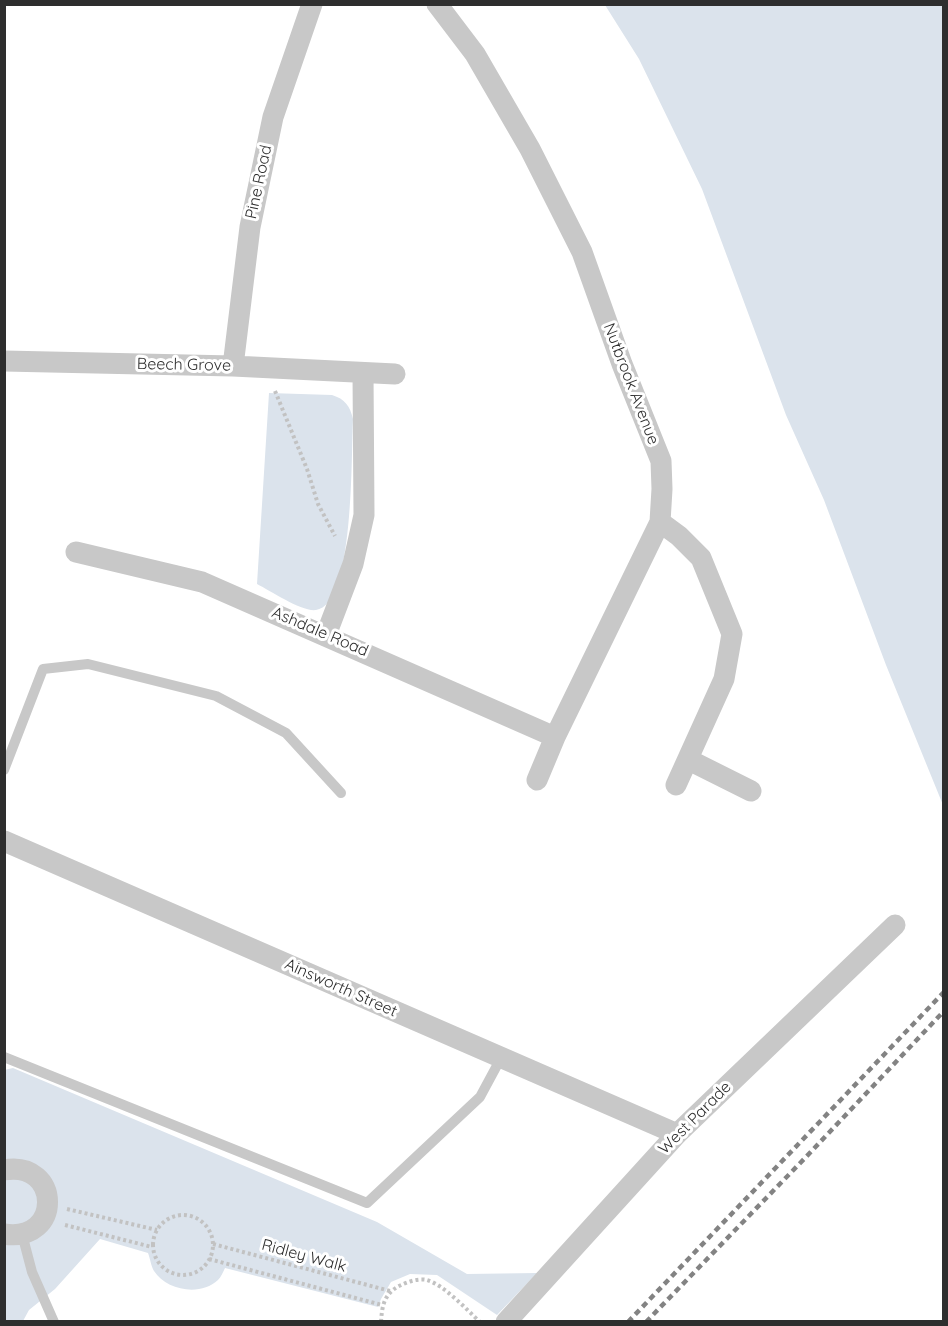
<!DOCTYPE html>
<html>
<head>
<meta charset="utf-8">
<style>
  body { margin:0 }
  #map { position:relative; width:948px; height:1326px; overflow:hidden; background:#fff; font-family:Quicksand,sans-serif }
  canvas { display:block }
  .frame { position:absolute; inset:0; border:6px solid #2e2e2e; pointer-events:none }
</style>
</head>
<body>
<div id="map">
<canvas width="948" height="1326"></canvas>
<div class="frame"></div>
</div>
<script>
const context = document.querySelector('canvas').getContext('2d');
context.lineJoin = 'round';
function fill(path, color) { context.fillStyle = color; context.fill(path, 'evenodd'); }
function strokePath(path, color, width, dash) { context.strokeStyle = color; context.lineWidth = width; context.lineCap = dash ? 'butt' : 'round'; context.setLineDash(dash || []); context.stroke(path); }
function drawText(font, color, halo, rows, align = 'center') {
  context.font = font + ' Quicksand,sans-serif'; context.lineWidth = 6; context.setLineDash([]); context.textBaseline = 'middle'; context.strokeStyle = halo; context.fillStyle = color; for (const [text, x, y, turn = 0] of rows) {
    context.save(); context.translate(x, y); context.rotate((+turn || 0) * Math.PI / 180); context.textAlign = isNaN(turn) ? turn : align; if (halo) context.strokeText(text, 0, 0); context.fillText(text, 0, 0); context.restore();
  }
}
fill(new Path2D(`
  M605 5H943V805L886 665 824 500 786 415 702 189 639 59Z
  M269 393 332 395C345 399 350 406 353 419 351 451 355 605 316 610 302 612 271 591 257 584Z
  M13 1068 377 1222 467 1274 537 1273 497 1315 437 1275 410 1274 391 1282 381 1299 378 1307 225 1268C223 1272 221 1277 218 1280 200 1297 166 1290 154 1271 151 1266 150 1258 148 1253L100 1239 55 1289 29 1310 23 1321H5L4 1070Z`), '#dbe3ec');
strokePath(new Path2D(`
  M275 391 307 469 318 504 335 536
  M67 1209 157 1230
  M153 1245a30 30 0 1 1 60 0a30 30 0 1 1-60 0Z
  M65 1225 152 1247
  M213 1244 390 1291
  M209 1259 382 1305
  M381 1322C382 1306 384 1294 399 1286 407 1282 418 1278 427 1280 444 1285 466 1309 480 1322`), '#c2c2c2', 4, [3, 3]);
strokePath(new Path2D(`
  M4 770 43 669 88 664 216 696 286 733 341 793
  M4 1057 367 1203 480 1097 501 1058
  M22 1234 32 1272 54 1322`), '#c8c8c8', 10);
strokePath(new Path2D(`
  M437 4 475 54 530 149 582 252 622 364 661 461 662 489 660 522 555 737 537 780
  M4 361 233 366 395 374
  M233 366 250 227 273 117 312 4
  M660 522 679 536 701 558 732 634 724 679 676 785
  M76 552 202 582 555 737
  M326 635 353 564 364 515 363 373
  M689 760 751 791
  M4 841 677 1134
  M4 1170C61 1160 63 1243 4 1234
  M506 1322 677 1134 895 925`), '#c8c8c8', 21);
strokePath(new Path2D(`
  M628 1322 944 992
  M646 1322 806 1157 944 1011`), '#838383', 4.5, [6, 4.5]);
drawText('16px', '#2e2e2e', '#fff', [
  ["Pine Road",259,182,-78],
  ["Beech Grove",184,365,1],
  ["Nutbrook Avenue",631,384,69],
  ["Ashdale Road",320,632,23],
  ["Ainsworth Street",341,988,24],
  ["West Parade",695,1118,-45],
  ["Ridley Walk",304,1256,15]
]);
</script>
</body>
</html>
